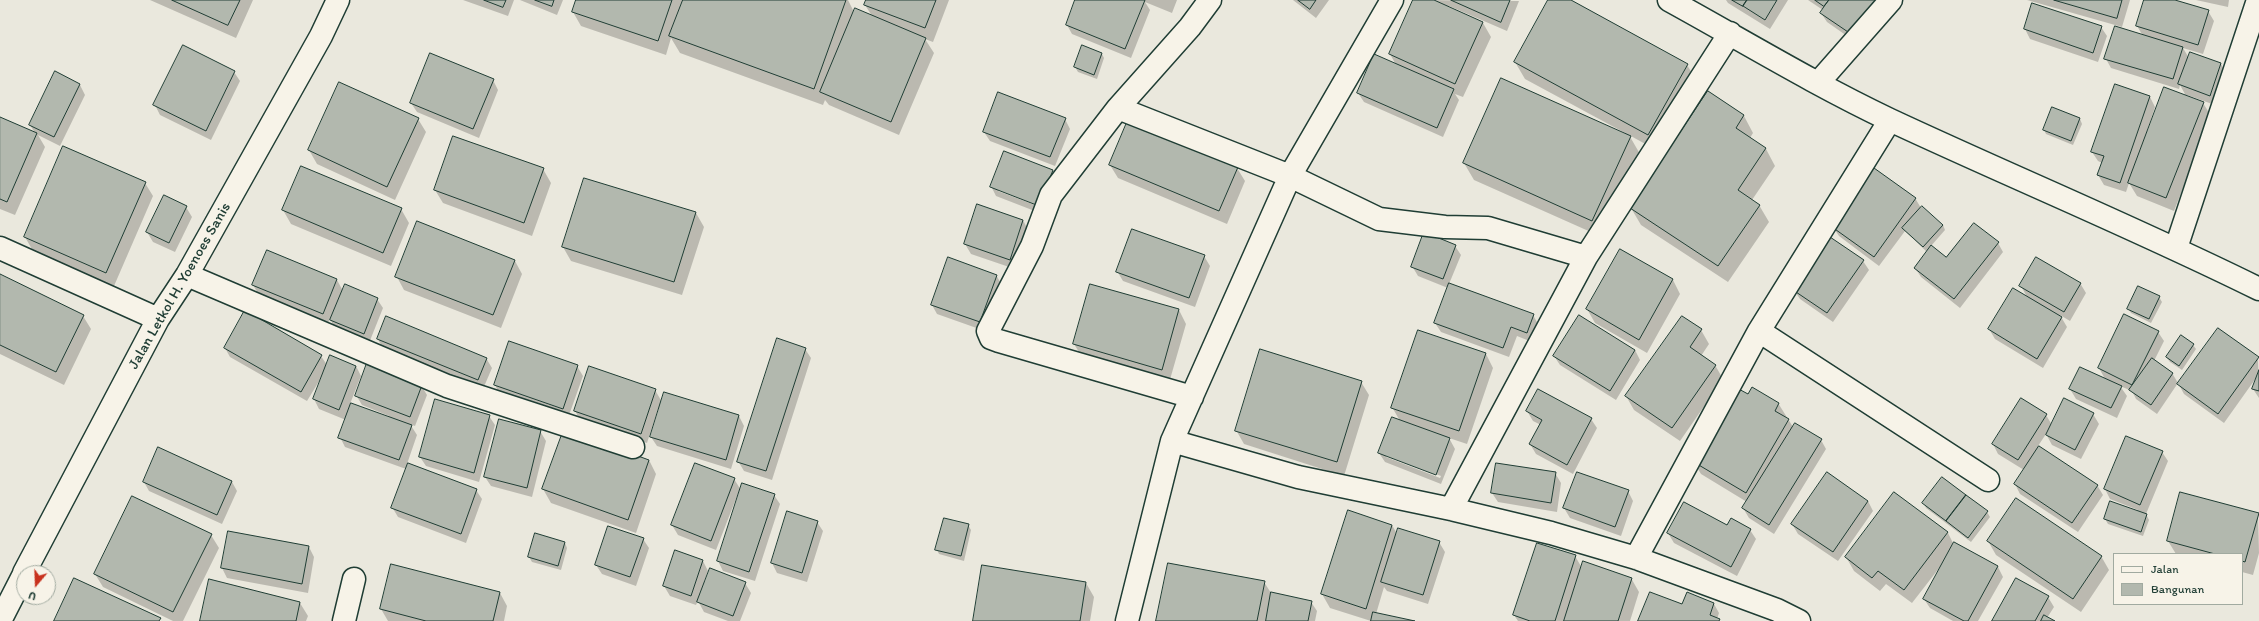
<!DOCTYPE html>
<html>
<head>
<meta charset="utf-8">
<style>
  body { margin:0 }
  #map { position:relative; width:2259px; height:621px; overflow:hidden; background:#eae8dd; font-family:Itim,sans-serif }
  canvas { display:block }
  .legend { position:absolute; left:2113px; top:553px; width:130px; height:52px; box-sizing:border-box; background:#f7f3e8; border:1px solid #a1aaa0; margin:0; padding:5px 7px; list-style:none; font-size:12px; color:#1f3d34 }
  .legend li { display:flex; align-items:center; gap:8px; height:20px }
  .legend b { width:20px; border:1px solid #a1aaa0 }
  .north { position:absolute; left:16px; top:565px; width:40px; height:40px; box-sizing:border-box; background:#f7f3e8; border:1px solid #a1aaa0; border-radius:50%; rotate:199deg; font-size:11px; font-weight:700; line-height:16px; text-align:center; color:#1f3d34 }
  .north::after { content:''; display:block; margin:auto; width:14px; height:18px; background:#c8321e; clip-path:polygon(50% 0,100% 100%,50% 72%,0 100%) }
</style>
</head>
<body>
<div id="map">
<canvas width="2259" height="621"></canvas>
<ul class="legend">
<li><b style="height:5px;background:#f7f3e8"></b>Jalan</li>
<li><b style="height:11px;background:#b2b8ae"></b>Bangunan</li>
</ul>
<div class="north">U</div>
</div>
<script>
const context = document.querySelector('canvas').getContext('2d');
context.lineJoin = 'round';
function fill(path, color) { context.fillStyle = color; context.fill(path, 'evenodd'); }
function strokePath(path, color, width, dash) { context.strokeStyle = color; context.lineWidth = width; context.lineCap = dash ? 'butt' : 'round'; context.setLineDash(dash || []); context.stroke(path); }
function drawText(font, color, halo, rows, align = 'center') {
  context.font = font + ' Itim,sans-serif'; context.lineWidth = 3; context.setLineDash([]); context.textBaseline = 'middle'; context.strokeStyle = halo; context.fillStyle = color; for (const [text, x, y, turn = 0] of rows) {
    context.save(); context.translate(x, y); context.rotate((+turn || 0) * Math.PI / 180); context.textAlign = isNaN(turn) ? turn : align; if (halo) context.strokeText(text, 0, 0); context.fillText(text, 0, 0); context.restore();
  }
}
fill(new Path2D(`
  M150 0H253L236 38Z
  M463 0H514L508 16Z
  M520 0H563L557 15Z
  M577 0H848L854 12 872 16 865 5 867 0H949L933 42 925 39 934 53 899 135 829 105 825 100 823 105 680 53 671 38 666 55 581 26 573 12Z
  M1076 0H1177L1172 13 1145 2 1150 10 1131 58 1072 34 1067 25Z
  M1293 0H1329L1316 18Z
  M1414 0 1519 1 1507 31 1449 6 1448 7 1483 23 1491 37 1463 97 1455 94 1459 100 1443 137 1364 102 1358 93 1396 65 1390 54Z
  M1549 0H1569L1687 65 1697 81 1658 151 1629 135 1640 154 1602 237 1474 180 1464 163 1625 135V133L1525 79 1515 62Z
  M1726 0H1788L1770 29 1728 3Z
  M1808 0H1888L1857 43 1827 22 1821 13 1823 10Z
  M2027 0H2130L2122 27Z
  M2145 0H2171L2208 11 2214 21 2203 54 2183 48 2189 58 2221 64 2226 73 2215 105 2187 95V96L2203 103 2211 116 2174 211 2137 196 2129 183 2126 192 2104 185 2098 175 2102 163 2098 161 2092 152 2150 97 2155 107 2147 131H2149L2186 96 2180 85 2179 89 2111 68 2106 59 2143 36 2137 26Z
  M2196 0H2229L2228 7Z
  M2033 4 2101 27 2107 36 2098 62 2030 39 2025 29Z
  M1102 54 1104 58 1097 79 1078 72 1075 67Z
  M234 72 240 81 211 140 160 115 155 105Z
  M56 73 80 85 85 95 60 146 38 135 45 147 15 215 0 209V118L35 133 30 125Z
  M493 80 498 90 479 138 417 112 411 103Z
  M1709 93 1744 116 1753 133 1750 138 1766 149 1775 166 1752 200 1759 205 1769 222 1728 282 1641 225 1631 208Z
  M2052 108 2080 119 2082 124 2073 145 2046 134 2044 130Z
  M418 119 426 132 395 200 317 164 309 150Z
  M1065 119 1070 129 1055 166 990 141 984 132Z
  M1110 165 1237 168 1245 181 1227 224 1118 178Z
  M543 169 551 183 532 236 443 203 435 190Z
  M1052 171 1058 180 1045 215 996 196 991 186ZM998 188 1044 206 1043 208 998 191Z
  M585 179 696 213 704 227 682 295 571 261 563 247Z
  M145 183 153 196 114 286 33 251 25 237Z
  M1915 198 1921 208 1943 225 1945 230 1931 246 1946 258 1998 243 2003 252 1960 308 1921 277 1915 268 1927 252 1905 231 1879 266 1839 236 1833 227Z
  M186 207 192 217 175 252 153 242 147 232Z
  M401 209 409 223 391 266 291 224 283 210Z
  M1023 220 1028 230 1015 269 971 254 965 244Z
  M1455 246 1461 255 1449 284 1533 315 1538 324 1532 342 1517 336 1509 357 1441 332 1435 323 1448 288 1418 276 1412 266Z
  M1621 250 1673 280 1680 294 1647 353 1595 323 1587 309Z
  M267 252 337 280 343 291 377 299 383 308 369 343 336 330 330 319 328 323 259 295 253 285Z
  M1204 256 1210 266 1195 307 1123 281 1117 271Z
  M515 261 522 274 501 328 404 290 397 277Z
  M1863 261 1869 270 1833 322 1800 299 1794 290Z
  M0 275 83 316 91 329 64 385 0 354Z
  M996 275 1002 285 985 331 937 314 932 305Z
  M2080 283 2086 293 2070 321 2060 315 2067 327 2043 368 1995 339 1989 329 2027 297 2021 286Z
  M2159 297 2162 302 2151 323 2131 313 2128 308Z
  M1179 310 1186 324 1169 383 1082 357 1074 344Z
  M1701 330 1709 344 1701 356 1715 365 1723 379 1680 441 1634 410 1626 396Z
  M2158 332 2164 341 2154 361 2172 373 2178 383 2258 358 2259 398 2253 389 2256 378 2224 423 2184 394 2178 383 2157 414 2136 399 2132 391 2120 386 2127 396 2117 418 2076 399 2070 389 2105 379 2099 368Z
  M378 339 486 358 492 368 483 389 383 349Z
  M2193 345 2196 349 2182 370 2170 362 2167 358Z
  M225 348 321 356 327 365 356 366 361 376 350 404 389 417V416L362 405 356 395 421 385 427 395 415 426 410 424 417 435 407 464 476 490 482 499 466 543 398 517 392 507 406 469 345 447 340 437 346 420 319 409 314 399 324 373 307 401 230 357Z
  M805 349 811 358 772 480 744 471 738 461Z
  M1635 350 1640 360 1616 400 1560 365 1554 356Z
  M1486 354 1493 368 1467 444 1449 438 1455 449 1441 484 1385 462 1379 453 1400 421 1392 407ZM1386 455 1441 476 1440 478 1386 457Z
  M577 366 583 376 568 418 500 395 495 385Z
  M1361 382 1369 395 1344 476 1244 444 1236 430Z
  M655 390 662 402 665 394 739 416 744 426 731 469 657 446 651 437 660 410 658 409 647 443 581 421 575 411Z
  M1778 403 1793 427 1821 440 1826 449 1774 534 1749 518 1743 508 1747 502 1701 474 1693 461Z
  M1527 411 1591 419 1597 428 1573 474 1536 454 1530 444 1541 425 1533 421Z
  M2093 414 2099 424 2081 459 2052 445 2046 434 2038 446 2097 485 2103 495 2078 532 2020 494 2015 484 2024 470 1998 454 1993 444 2046 415 2052 425Z
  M489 416 495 425 479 482 426 466 420 457Z
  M540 431 546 441 532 497 491 486 485 477Z
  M2162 452 2168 461 2146 514 2149 520 2143 536 2108 524 2105 519 2138 510 2110 499 2105 489Z
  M649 460 656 474 636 533 551 503 543 489Z
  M1555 473 1561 483 1557 512 1498 502 1492 493Z
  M734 479 741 490 774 495 780 504 755 581 723 571 718 561 740 492 739 491 716 550 678 535 672 525Z
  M1943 479 1987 512 1990 517 1971 542 1926 508 1924 504Z
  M144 482H232L237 491 222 524 149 491Z
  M1628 491 1633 501 1621 536 1570 518 1564 508Z
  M1894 493 1948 533 1953 543 1998 567 2003 577 1978 621H1953L1930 608 1924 599 1940 567 1912 603 1886 584 1880 591 1854 571 1846 557Z
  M1868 501 1873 511 1838 561 1798 534 1792 524Z
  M2258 514 2259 553 2253 575 2242 572V554H2176L2168 541Z
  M817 522 823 531 807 582 777 573 772 563Z
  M968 525 971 530 964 561 939 554 937 550Z
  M1392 525 1397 534 1439 542 1445 552 1428 604 1387 591 1384 587 1376 614 1412 621H1371L1330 608 1322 594Z
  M1728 526 1750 530 1756 539 1737 576 1674 543 1668 533Z
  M229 532 309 547 314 557 308 593 227 578 222 568Z
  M211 535 219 548 183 621H173L103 587 95 574Z
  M643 539 649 548 636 586 602 574 596 565Z
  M1988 541 2101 556 2109 570 2081 612 1996 555Z
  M565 543 567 548 561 570 532 562 529 557Z
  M1575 556 1582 568 1631 578 1639 592 1630 621H1518L1514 615Z
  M703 561 708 571 704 582 745 583 751 593 740 621H728L704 612 698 601 696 605 670 596 664 586Z
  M1264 582 1271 593 1311 602 1317 611 1315 621H1157Z
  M1086 583 1094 597 1090 621H974Z
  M500 593 507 606 504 621H388L381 609Z
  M2048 597 2054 607 2047 618 2053 621H1993Z
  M300 603 308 616 306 621H201Z
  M1714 604 1719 613 1717 619 1720 621H1639L1682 605Z`), '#0003');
const building = new Path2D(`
  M172 0H240L228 25Z
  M484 0H506L503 7Z
  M535 0H554L552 6Z
  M576 0H672L658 41 572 12Z
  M683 0H846L814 89 669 36Z
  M866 0H936L925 28 864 5Z
  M1075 0H1145L1125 49 1066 25Z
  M1298 0H1316L1310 9Z
  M1413 0H1434L1483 22 1455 84 1389 54Z
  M1451 0H1510L1501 22Z
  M1548 0H1571L1688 64 1648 135 1514 62Z
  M1732 0H1747L1743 6Z
  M1747 0H1777L1765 20 1743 6Z
  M1815 0H1829L1824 6Z
  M1829 0H1876L1851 34 1820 13Z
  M2054 0H2122L2117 18Z
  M2144 0H2175L2209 10 2198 45 2136 26Z
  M2032 3 2102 26 2093 53 2024 29Z
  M855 8 926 38 891 122 820 92Z
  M2115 26 2183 47 2173 79 2104 59Z
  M183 45 235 71 206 131 153 105Z
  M1082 45 1102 53 1094 75 1074 67Z
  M2190 52 2221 63 2210 96 2178 84Z
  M430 53 494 79 473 129 410 103Z
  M1374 54 1454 89 1437 128 1357 93Z
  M55 71 80 84 54 137 29 125Z
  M1501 78 1631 136 1592 221 1463 163Z
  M339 82 419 118 387 187 308 150Z
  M2115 84 2150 96 2120 183 2097 175 2104 156 2091 152Z
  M2164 87 2204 102 2166 198 2128 183Z
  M1708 91 1744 115 1736 128 1766 148 1738 190 1760 205 1718 266 1630 208Z
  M998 92 1066 118 1050 157 983 132Z
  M2052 107 2080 118 2071 141 2043 130Z
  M0 117 37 133 7 202 0 199Z
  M1128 120 1238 167 1219 211 1109 165Z
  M453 136 544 168 524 223 434 190Z
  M63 146 146 182 106 273 24 237Z
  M1004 151 1053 170 1039 206 990 187Z
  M301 166 402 208 383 253 282 210Z
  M1874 168 1916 198 1874 257 1832 227Z
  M584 178 696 212 674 282 562 247Z
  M164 195 187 206 169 243 146 232Z
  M977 204 1023 220 1010 260 964 244Z
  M1922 206 1943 225 1923 247 1902 228Z
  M417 221 515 260 493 315 395 277Z
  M1974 223 1999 242 1954 299 1914 268 1931 245 1946 257Z
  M1132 229 1205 255 1189 298 1116 272Z
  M1424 232 1456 245 1443 279 1411 267Z
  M1830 237 1864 260 1827 313 1793 290Z
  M1620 249 1673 279 1639 340 1586 309Z
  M267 250 337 279 323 314 252 285Z
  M948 257 997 275 980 322 931 305Z
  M2036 257 2081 283 2064 312 2019 286Z
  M0 274 84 315 56 372 0 345Z
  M1449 283 1534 314 1527 333 1511 327 1503 348 1434 323Z
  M345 284 378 298 364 334 330 320Z
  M1090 284 1179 309 1162 370 1073 344Z
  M2138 286 2160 296 2149 319 2127 309Z
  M2013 288 2062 317 2037 359 1988 329Z
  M245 310 322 355 301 392 224 348Z
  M2124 314 2159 331 2132 385 2098 368Z
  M1579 315 1635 350 1610 391 1553 356Z
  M386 316 487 358 478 380 377 339Z
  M1682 316 1702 329 1690 347 1716 365 1672 428 1625 396Z
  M2218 328 2259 357 2218 414 2177 384Z
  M1418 330 1486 353 1459 431 1391 408Z
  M2181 335 2194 344 2179 366 2166 357Z
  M777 338 806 348 766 471 737 462Z
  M509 341 578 365 563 409 494 385Z
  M1260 349 1362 381 1337 462 1235 431Z
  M330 355 356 366 339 410 313 399Z
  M2152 358 2173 373 2151 405 2129 390Z
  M367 363 422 385 410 417 355 396Z
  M589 366 656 389 641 434 574 411Z
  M2080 367 2122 386 2111 408 2069 389Z
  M2259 370V391L2252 389Z
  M1735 387 1748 394 1752 387 1779 403 1775 411 1789 419 1746 493 1692 461Z
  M1538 389 1592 418 1567 465 1529 444 1542 420 1526 411Z
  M664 392 739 415 726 460 650 437Z
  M2021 398 2047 414 2018 460 1992 444Z
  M2064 398 2094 413 2075 450 2046 435Z
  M435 399 490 415 474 473 419 457Z
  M351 403 412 425 399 460 338 438Z
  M1392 417 1450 438 1436 475 1378 453Z
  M499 419 541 430 527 488 484 477Z
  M1795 423 1822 439 1769 525 1742 508Z
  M564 429 649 460 628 520 542 489Z
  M2126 436 2163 451 2140 505 2104 489Z
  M2039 446 2098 485 2072 523 2014 484Z
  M158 447 232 481 217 515 143 482Z
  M408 463 477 489 461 534 391 508Z
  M695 463 735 478 711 541 671 525Z
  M1496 463 1556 472 1551 503 1491 493Z
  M1577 472 1629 490 1615 527 1563 508Z
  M1827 472 1868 501 1833 552 1791 524Z
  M1942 477 1966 495 1946 521 1922 503Z
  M742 483 775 494 749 572 717 561Z
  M1894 492 1948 532 1904 590 1878 571 1872 578 1845 557Z
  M2180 492 2259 513 2245 562 2242 561V554H2215L2167 541Z
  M1966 495 1988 511 1968 538 1946 521Z
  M132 496 212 534 173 612 94 574Z
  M2016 498 2102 556 2073 599 1987 541Z
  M2110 501 2147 514 2141 532 2104 519Z
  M1684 502 1727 525 1731 518 1751 529 1731 567 1667 533Z
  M1348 510 1392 525 1366 609 1321 594Z
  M787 511 818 521 802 573 771 563Z
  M944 518 969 524 961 556 935 550Z
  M608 526 644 538 630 577 595 565Z
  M1398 528 1440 541 1423 595 1381 582Z
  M228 531 309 546 302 584 221 568Z
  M535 533 565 542 558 566 528 557Z
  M1954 542 1998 566 1968 621H1964L1923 599Z
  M1537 543 1576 555 1555 621H1530L1513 615Z
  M675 550 703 560 691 596 663 586Z
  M1583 561 1632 578 1618 621H1564Z
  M1168 563 1265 581 1257 621H1156Z
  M391 564 500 592 493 621H426L380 609Z
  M982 565 1086 582 1080 621H973Z
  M710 568 746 582 733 616 697 602Z
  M74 578 161 618 159 621H54Z
  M2016 578 2049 596 2035 621H1992Z
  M209 579 300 602 296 621H200Z
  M1271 592 1312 601 1308 621H1266Z
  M1650 592 1682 604 1687 592 1714 603 1710 615 1720 619 1719 621H1638Z
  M1373 612 1415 621H1371Z
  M2044 615 2055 621H2041Z`);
fill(building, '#b2b8ae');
strokePath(building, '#1f3d34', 1);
const minor = new Path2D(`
  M1669 0C1742 40 1814 84 1890 120 2012 177 2138 229 2259 289
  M1818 83 1891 0
  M1118 108 1290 176 1379 219 1445 227 1488 228 1586 257
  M0 248 158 319
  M2176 248 2258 0
  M187 275 447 386 633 447
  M1759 331 1988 480
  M1192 397 999 341 991 338 988 331 1032 246 1051 195 1118 108 1190 27 1210 0
  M1172 441 1298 477 1451 509 1551 533 1636 558 1777 610 1799 621
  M1451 509 1586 257 1730 33
  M1636 558 1759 331 1890 120
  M24 573 158 319 187 275 321 36 338 0
  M0 621 24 574
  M344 621 354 579
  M1127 621 1172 441 1290 176 1392 0`);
strokePath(minor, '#1f3d34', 25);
strokePath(minor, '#f7f3e8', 22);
drawText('15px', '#1f3d34', '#f7f3e8', [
  ["Jalan Letkol H. Yoenoes Sanis",180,286,-60]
]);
</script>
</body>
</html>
